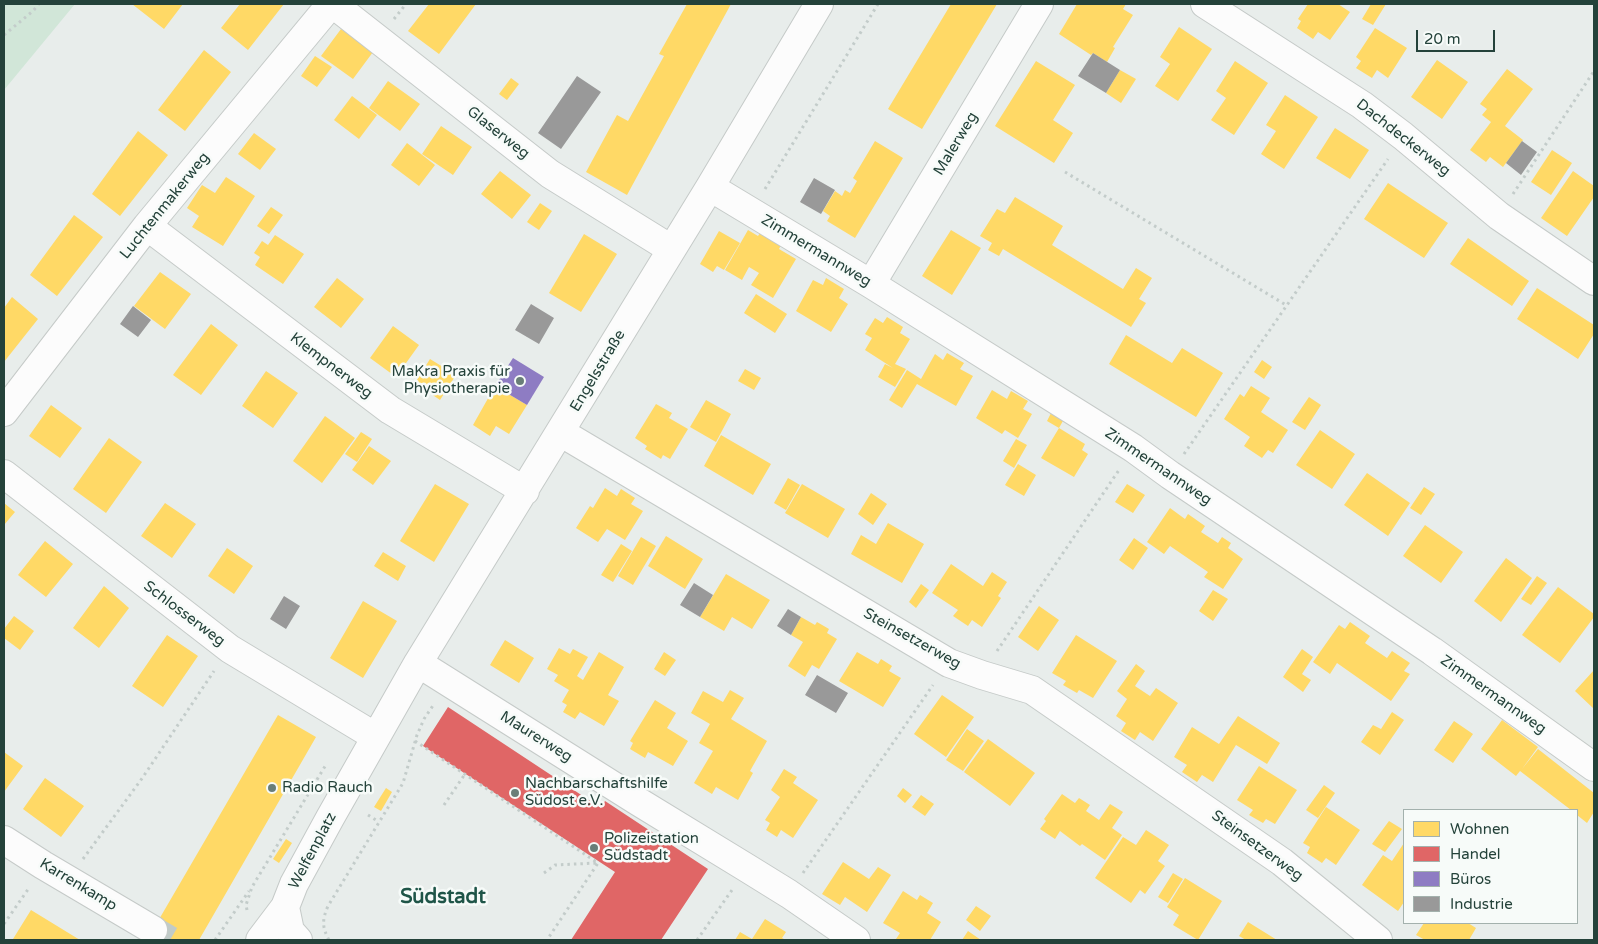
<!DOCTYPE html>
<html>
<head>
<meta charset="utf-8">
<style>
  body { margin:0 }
  #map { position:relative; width:1598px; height:944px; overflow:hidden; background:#e8edeb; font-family:"Varela Round",sans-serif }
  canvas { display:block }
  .frame { position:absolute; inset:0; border:5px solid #24423a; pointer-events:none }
  .legend { position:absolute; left:1403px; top:809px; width:175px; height:115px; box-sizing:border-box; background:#f7fbf9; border:1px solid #a3b1ad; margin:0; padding:6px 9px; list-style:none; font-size:15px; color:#24423a }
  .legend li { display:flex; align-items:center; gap:10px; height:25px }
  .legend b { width:25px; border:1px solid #a3b1ad }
  .scale { position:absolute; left:1416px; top:30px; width:79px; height:22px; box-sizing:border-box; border:2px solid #24423a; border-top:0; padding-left:6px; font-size:15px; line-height:18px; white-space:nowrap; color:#24423a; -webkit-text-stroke:4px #f7fbf9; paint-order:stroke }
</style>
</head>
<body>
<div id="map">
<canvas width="1598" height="944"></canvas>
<div class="frame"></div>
<ul class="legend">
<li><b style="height:14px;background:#ffd966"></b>Wohnen</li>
<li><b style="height:14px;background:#e06666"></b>Handel</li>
<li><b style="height:14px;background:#8e7cc3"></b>Büros</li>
<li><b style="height:14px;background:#999"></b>Industrie</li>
</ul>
<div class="scale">20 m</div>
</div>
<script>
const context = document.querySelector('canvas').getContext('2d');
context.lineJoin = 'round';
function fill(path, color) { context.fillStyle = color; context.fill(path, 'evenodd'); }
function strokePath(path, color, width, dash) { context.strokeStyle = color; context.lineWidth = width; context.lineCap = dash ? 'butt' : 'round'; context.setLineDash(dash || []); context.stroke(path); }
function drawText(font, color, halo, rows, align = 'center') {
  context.font = font + ' "Varela Round",sans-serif'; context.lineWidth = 5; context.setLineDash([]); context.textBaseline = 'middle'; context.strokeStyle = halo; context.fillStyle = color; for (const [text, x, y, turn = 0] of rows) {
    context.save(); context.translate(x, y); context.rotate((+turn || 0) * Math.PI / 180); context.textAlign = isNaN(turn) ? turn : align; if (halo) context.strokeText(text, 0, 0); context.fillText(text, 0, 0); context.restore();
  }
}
fill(new Path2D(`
  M4 4H75L4 90Z`), '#d1e6d8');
fill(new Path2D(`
  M132 4H183L164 29Z
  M240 4H284L248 50 221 28Z
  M429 4H476L439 54 408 31Z
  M687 4H731L627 195 586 172 617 115 628 121 664 56 659 54Z
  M951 4H997L922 129 888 109Z
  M1077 4H1126L1123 9 1133 15 1113 47 1115 48 1107 62 1093 53 1091 55 1059 34Z
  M1308 4H1338L1350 12 1330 40 1318 32 1313 39 1297 28 1301 21 1298 19Z
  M1371 4H1386L1373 25 1362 19Z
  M1179 27 1212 49 1178 101 1155 86 1170 64 1160 57Z
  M1375 28 1407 48 1388 78 1377 70 1372 78 1356 68 1361 61 1356 57Z
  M341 29 373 52 353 79 321 56Z
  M204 50 231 72 185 131 158 110Z
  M315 56 332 67 317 87 301 76Z
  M1437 60 1468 82 1442 119 1411 97Z
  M1036 61 1075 85 1053 120 1073 133 1054 163 995 126Z
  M1235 61 1268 83 1234 135 1211 120 1226 98 1216 91Z
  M1507 69 1533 89 1505 126 1523 140 1503 167 1490 157 1486 162 1470 150 1491 122 1482 115 1487 109 1480 104Z
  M1120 70 1136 79 1121 103 1106 93Z
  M511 78 519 84 507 100 499 94Z
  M388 81 420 104 400 131 369 108Z
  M1285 95 1318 117 1284 169 1261 154 1276 131 1266 125Z
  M352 96 377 115 359 139 334 120Z
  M441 126 472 147 453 175 422 154Z
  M1335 128 1369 150 1350 179 1316 158Z
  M138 131 168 155 120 216 92 194Z
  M254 133 276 149 260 170 238 154Z
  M875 141 903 158 855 238 827 221 830 216 823 211 835 191 842 196 845 190 850 193 857 181 853 178Z
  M407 143 435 165 419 186 391 165Z
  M1552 150 1572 163 1551 195 1531 182Z
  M500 171 531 195 512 219 481 194Z
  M1573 171 1594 186V197L1567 236 1541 218Z
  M226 177 255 196 223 246 192 227 199 216 187 208 202 185 215 193Z
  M1388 183 1448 223 1424 258 1364 219Z
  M1015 197 1063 226 1052 245 1123 289 1136 268 1152 278 1139 299 1146 303 1131 327 1003 249 999 256 988 250 992 243 980 236 997 209 1005 213Z
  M540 203 552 211 539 230 527 222Z
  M271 207 283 215 269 234 257 226Z
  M74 215 103 237 57 296 30 275Z
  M748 230 758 236 760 233 781 245 779 249 796 259 773 298 751 285 759 273 749 267 742 280 725 270Z
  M951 230 981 248 952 295 922 276Z
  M719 231 740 243 724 270 717 266 713 272 700 264Z
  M584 234 617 254 581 312 549 293Z
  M275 235 304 254 283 284 255 265 260 257 254 253 262 241 268 245Z
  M1468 238 1529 281 1512 306 1450 264Z
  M160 272 191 294 165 329 134 306Z
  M337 278 364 299 341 328 314 307Z
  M826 278 844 289 839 298 848 304 831 332 796 311 813 280 823 285Z
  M1537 288 1594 325V334L1578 359 1517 319Z
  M756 294 787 314 775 333 744 313Z
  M12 297 38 319 4 362V308Z
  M887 317 903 327 900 333 910 339 895 364 906 369 895 387 878 377 885 364 893 368 865 350 872 338 865 334 875 318 883 323Z
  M211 324 238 345 201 395 173 375Z
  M393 326 419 345 396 377 370 358Z
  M1126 335 1172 363 1182 348 1223 373 1196 417 1109 364Z
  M947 353 964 363 960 369 973 376 956 406 917 384 902 408 889 400 907 370 921 379 935 354 943 360Z
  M430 359 456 375 440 400 415 383Z
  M1262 360 1272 367 1264 379 1254 372Z
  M745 369 761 378 754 390 738 381Z
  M266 371 298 393 273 428 242 406Z
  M495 386 527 405 509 434 496 426 490 436 473 425Z
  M1251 386 1270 398 1261 412 1288 430 1273 453 1268 450 1262 458 1244 446 1250 437 1224 419 1240 394 1244 397Z
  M992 390 1007 399 1011 391 1028 401 1023 409 1032 414 1018 438 1005 430 1002 434 976 418Z
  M1309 397 1321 405 1305 430 1292 422Z
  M706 400 731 414 716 442 690 427Z
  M656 404 672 413 669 418 688 429 670 459 663 455 661 459 645 449 647 446 635 438Z
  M51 405 82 428 60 458 29 436Z
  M1052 411 1064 419 1059 428 1085 444 1082 450 1088 454 1074 477 1041 458 1059 428 1047 421Z
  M325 416 355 438 322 483 293 461Z
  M1320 430 1355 454 1332 489 1296 465Z
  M361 432 372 439 357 462 345 454Z
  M721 435 771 464 753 495 704 466Z
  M109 438 142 462 106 513 73 489Z
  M1016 439 1027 445 1014 468 1003 461Z
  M369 446 391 461 373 485 352 470Z
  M1018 464 1036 475 1024 496 1005 485Z
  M1367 473 1410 503 1388 536 1344 505Z
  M788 478 800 485 786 510 774 503Z
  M435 484 469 504 434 562 400 541Z
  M802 484 845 509 828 538 785 513Z
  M1127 484 1145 495 1133 513 1115 502Z
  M1424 487 1435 494 1421 515 1410 508Z
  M605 488 617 496 621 489 635 498 631 504 643 511 625 540 607 529 598 542 576 528 590 506 593 508Z
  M871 493 887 504 873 525 858 514Z
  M4 503 15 512 4 525Z
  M165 503 196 524 172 558 141 536Z
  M1170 508 1185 519 1188 514 1205 526 1201 532 1218 543 1222 537 1231 543 1228 548 1243 559 1223 589 1204 577 1208 572 1170 546 1164 554 1147 542Z
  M888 523 924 544 902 583 851 554 861 535 876 544Z
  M1425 525 1463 552 1441 583 1403 556Z
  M666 536 703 559 685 589 648 566Z
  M641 537 656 546 633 585 618 576Z
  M1134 538 1148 548 1133 570 1119 560Z
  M45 541 73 564 46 597 18 575Z
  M621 544 632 551 613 582 601 575Z
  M227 548 253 566 234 594 208 576Z
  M383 552 406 566 398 581 374 566Z
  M1506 558 1532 578 1501 622 1474 601Z
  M951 564 983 586 992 572 1007 582 998 596 1001 598 982 627 972 620 968 626 953 616 958 610 932 593Z
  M726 574 770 600 752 629 732 617 724 631 700 617Z
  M1537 576 1547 583 1531 605 1521 599Z
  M921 584 929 590 916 608 909 602Z
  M104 586 129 608 99 648 73 628Z
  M1558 587 1594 614V617L1560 663 1522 635Z
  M1213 590 1228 599 1213 621 1199 611Z
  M363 601 397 621 363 678 330 658Z
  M1039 606 1059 620 1038 651 1018 637Z
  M14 616 34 631 20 650 4 638V629Z
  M801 617 815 625 817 622 829 629 827 633 837 639 819 669 812 665 805 677 788 666 803 642 791 635Z
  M1350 622 1370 636 1365 643 1387 658 1392 651 1410 663 1404 671 1410 674 1391 701 1337 663 1330 674 1313 662 1339 625 1345 629Z
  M167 635 198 656 163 707 132 686Z
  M1076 635 1117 661 1093 698 1079 690 1077 693 1063 685 1066 681 1052 673Z
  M505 640 534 658 519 683 490 665Z
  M559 648 570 654 573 649 588 657 577 676 583 680 599 652 624 667 608 695 619 701 604 726 580 712 575 719 563 712 567 705 562 702 569 690 554 681 558 675 547 669Z
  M1302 649 1313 657 1302 674 1311 680 1303 692 1283 677Z
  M664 652 676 660 665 676 654 669Z
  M857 652 878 664 881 659 892 666 889 671 901 678 883 707 839 681Z
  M1136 664 1145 671 1135 686 1150 696 1156 688 1178 703 1153 741 1140 732 1135 740 1121 731 1126 723 1116 716 1127 699 1117 691Z
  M1594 670V709L1575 691Z
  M730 690 744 698 731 719 767 741 750 771 753 773 738 800 716 787 712 794 694 783 713 751 699 743 710 724 691 713 703 691 723 702Z
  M942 695 974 717 946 757 914 734Z
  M655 700 676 713 667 728 688 741 673 766 648 752 645 758 630 749 633 743 630 741Z
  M1392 712 1404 720 1380 755 1361 742 1373 725 1381 729Z
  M278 715 316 737 199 940H147Z
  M1238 716 1280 743 1267 764 1236 745 1213 782 1202 775 1197 782 1182 772 1187 765 1174 757 1192 727 1219 744Z
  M1502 720 1538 747 1522 769 1538 749 1594 793V812L1587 823 1577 815V810H1571L1520 771 1516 776 1481 749Z
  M1454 721 1473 734 1453 763 1434 750Z
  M967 729 984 741 963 771 946 760Z
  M988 739 1035 773 1010 806 964 772Z
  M4 752 23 766 4 792Z
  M1259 766 1297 790 1275 824 1266 819 1263 823 1249 815 1253 810 1237 800Z
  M784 769 797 777 793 783 818 800 793 838 781 830 777 837 766 830 770 823 765 820 780 797 771 790Z
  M45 778 84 806 61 837 23 809Z
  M1324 785 1335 793 1318 818 1306 810Z
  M386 788 392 792 381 811 374 807Z
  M903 788 912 795 905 803 897 796Z
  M1062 794 1075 803 1079 798 1090 805 1086 811 1099 820 1110 804 1123 812 1112 828 1122 835 1105 860 1082 844 1080 846 1060 831 1055 839 1040 829 1046 821 1044 819Z
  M921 795 934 804 925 816 912 807Z
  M1326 807 1360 830 1336 865 1326 858 1322 863 1307 853 1310 847 1303 843Z
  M1389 821 1402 829 1385 852 1372 844Z
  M1146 830 1169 845 1158 861 1165 866 1145 894 1140 890 1131 903 1095 878 1123 837 1136 845Z
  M286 839 292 843 279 863 273 859Z
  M1404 843V902L1398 911 1362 885 1383 855 1392 861Z
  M843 862 869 879 878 867 891 875 867 912 845 897 840 905 822 894Z
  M1173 873 1183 879 1168 903 1158 897Z
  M1185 878 1222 901 1198 940 1173 925 1179 915 1167 907Z
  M903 891 917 900 920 895 933 903 927 913 941 922 930 940H898L896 939 900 933 883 923Z
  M976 906 991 916 980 931 966 920Z
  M31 910 80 940H15L13 939Z
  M765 919 786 932 782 938 786 940H735L740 932 752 939Z
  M1248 922 1277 940H1246L1239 936Z
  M1424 923H1468L1476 928 1469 940H1425L1416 935Z
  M968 931 981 940H962Z`), '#ffd966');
fill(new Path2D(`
  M448 707 601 808 605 801 708 869 661 940H571L615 872 423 746Z`), '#e06666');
fill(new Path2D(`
  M513 358 544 377 527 405 495 386Z`), '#8e7cc3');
fill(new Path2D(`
  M1093 53 1120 70 1106 93 1078 76Z
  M577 76 601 92 561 149 538 133Z
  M1522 141 1537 152 1521 175 1506 163Z
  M814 178 835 190 821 214 800 202Z
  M531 304 554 318 539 344 515 330Z
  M133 306 151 320 138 337 120 324Z
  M694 583 713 595 700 617 680 605Z
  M284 596 300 606 286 629 270 619Z
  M788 609 801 617 791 635 777 626Z
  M817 675 848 693 836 713 805 695Z`), '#999');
strokePath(new Path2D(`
  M153 930 170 940`), '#c1cbc8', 28, [28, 14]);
const minor = new Path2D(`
  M333 4 550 174 671 249
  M1205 4 1362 105 1403 136 1499 216 1594 281
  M710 187 871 284 1133 448 1170 475 1432 651 1594 767
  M147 226 390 410 525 491
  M871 284 1039 4
  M4 412 147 226 331 4
  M560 432 949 663 982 675 1032 690 1282 862 1378 940
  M4 474 230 649 376 737
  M418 663 639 802 747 868 789 894 856 940
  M4 840 43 865 153 930
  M260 940 285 907
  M298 940 290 931 285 907 294 884 330 818 418 663 710 187 819 4`);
strokePath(minor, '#c5cac8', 30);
strokePath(new Path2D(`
  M394 19 406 4
  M4 35 33 11 39 4
  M1065 172 1286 305
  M765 189 878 4
  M1513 194 1594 71
  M1184 454 1388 159
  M997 651 1119 470
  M415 741 598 863 547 940
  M444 805 465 774
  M368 815 379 822
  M83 859 143 777 214 671
  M544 873 555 865 597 863
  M803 873 933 685
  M247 910 246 905 252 887 327 763
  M4 924 29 888
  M215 940 249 891
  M329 940C322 927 322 920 328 906L403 783 417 735 424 719 434 704
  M697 940 732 890`), '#c3ccca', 3, [2.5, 4]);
strokePath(minor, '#fcfcfc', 28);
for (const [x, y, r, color] of [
  [520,381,5,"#697e78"],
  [272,788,5,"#697e78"],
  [515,793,5,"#697e78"],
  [594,848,5,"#697e78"]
]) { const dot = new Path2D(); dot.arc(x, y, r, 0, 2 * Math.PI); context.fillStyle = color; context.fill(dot); strokePath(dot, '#f7fbf9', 2); }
drawText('15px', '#24423a', '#f7fbf9', [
  ["Glaserweg",498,133,38],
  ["Dachdeckerweg",1403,138,38],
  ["Malerweg",956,144,-59],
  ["Luchtenmakerweg",165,206,-51],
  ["Zimmermannweg",816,251,31],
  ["Klempnerweg",331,366,37],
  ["Engelsstraße",598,371,-59],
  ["Zimmermannweg",1158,467,34],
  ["Schlosserweg",184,614,37],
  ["Steinsetzerweg",912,639,29],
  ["Zimmermannweg",1493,695,35],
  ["Maurerweg",536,737,32],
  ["Steinsetzerweg",1257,846,36],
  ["Welfenplatz",313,851,-62],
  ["Karrenkamp",78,885,31]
]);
drawText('15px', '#24423a', '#f7fbf9', [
  ["MaKra Praxis für",510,372,"right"],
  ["Physiotherapie",510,389,"right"],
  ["Nachbarschaftshilfe",525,784],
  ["Südost e.V.",525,801],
  ["Radio Rauch",282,788],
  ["Polizeistation",604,839],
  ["Südstadt",604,856]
], 'left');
drawText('bold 20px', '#1f5548', '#f7fbf9', [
  ["Südstadt",443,898]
]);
</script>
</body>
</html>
